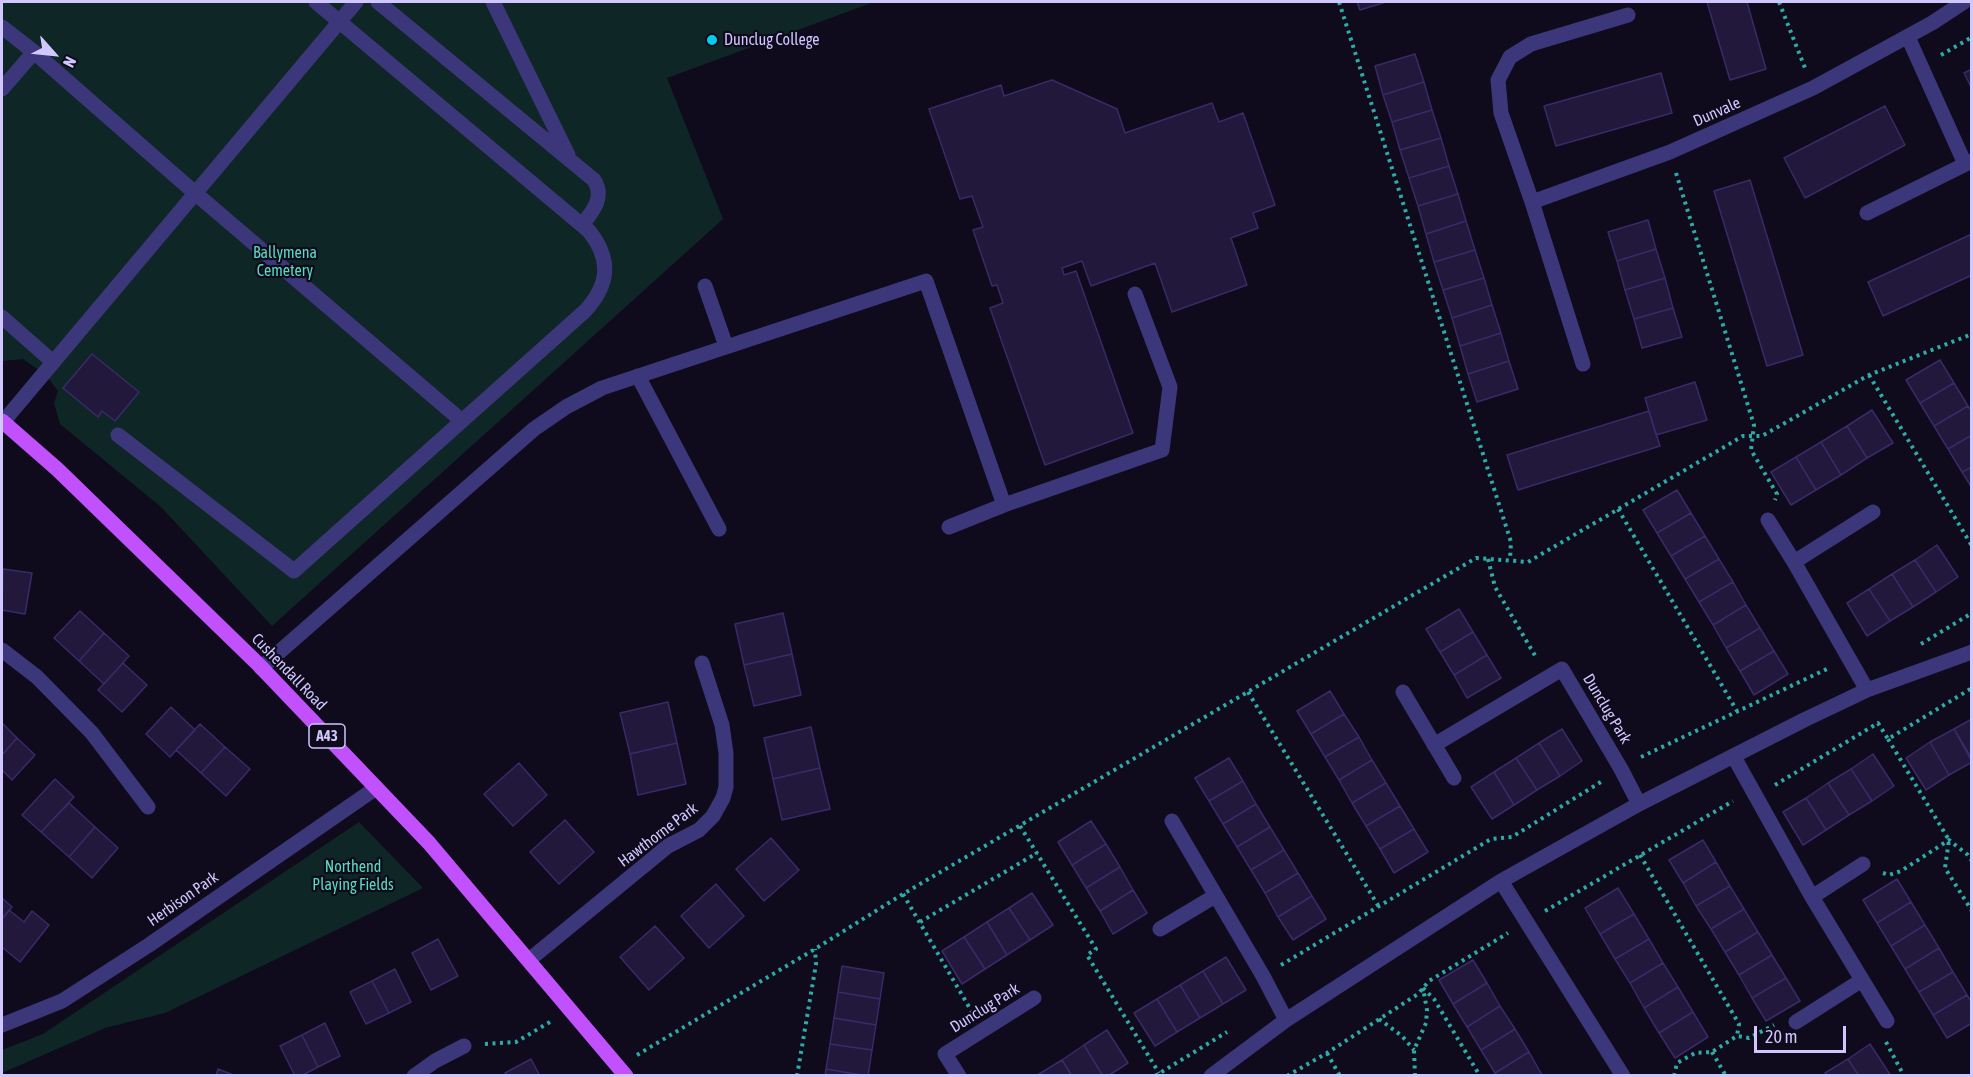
<!DOCTYPE html>
<html>
<head>
<meta charset="utf-8">
<style>
  body { margin:0 }
  #map { position:relative; width:1973px; height:1077px; overflow:hidden; background:#0f0b1c; font-family:"Asap Condensed",sans-serif }
  canvas { display:block }
  .frame { position:absolute; inset:0; border:3px solid #cfc7fe; pointer-events:none }
  .north { position:absolute; left:24px; top:24px; width:60px; height:60px; -webkit-text-stroke:4px #0f0b1c; paint-order:stroke; rotate:117deg; font-size:16px; font-weight:700; line-height:24px; text-align:center; color:#cfc7fe }
  .north::after { content:''; display:block; margin:auto; width:21px; height:27px; background:#cfc7fe; clip-path:polygon(50% 0,100% 100%,50% 72%,0 100%) }
  .scale { position:absolute; left:1754px; top:1026px; width:92px; height:27px; box-sizing:border-box; border:3px solid #cfc7fe; border-top:0; padding-left:8px; font-size:18px; line-height:21px; white-space:nowrap; color:#cfc7fe; -webkit-text-stroke:4px #0f0b1c; paint-order:stroke }
</style>
</head>
<body>
<div id="map">
<canvas width="1973" height="1077"></canvas>
<div class="frame"></div>
<div class="north">N</div>
<div class="scale">20 m</div>
</div>
<script>
const context = document.querySelector('canvas').getContext('2d');
context.lineJoin = 'round';
function fill(path, color) { context.fillStyle = color; context.fill(path, 'evenodd'); }
function strokePath(path, color, width, dash) { context.strokeStyle = color; context.lineWidth = width; context.lineCap = dash ? 'butt' : 'round'; context.setLineDash(dash || []); context.stroke(path); }
function drawText(font, color, halo, rows, align = 'center') {
  context.font = font + ' "Asap Condensed",sans-serif'; context.lineWidth = 4.5; context.setLineDash([]); context.textBaseline = 'middle'; context.strokeStyle = halo; context.fillStyle = color; for (const [text, x, y, turn = 0] of rows) {
    context.save(); context.translate(x, y); context.rotate((+turn || 0) * Math.PI / 180); context.textAlign = isNaN(turn) ? turn : align; if (halo) context.strokeText(text, 0, 0); context.fillText(text, 0, 0); context.restore();
  }
}
fill(new Path2D(`
  M2 2H874L667 78 723 219 272 626 161 507 60 424 54 403 58 391 46 375 23 359 2 361Z
  M359 822 423 888 165 1013 105 1028 2 1073V1050L43 1034Z`), '#0f2626');
const building = new Path2D(`
  M1357 2H1386L1360 10Z
  M1707 2H1747L1766 69 1730 80Z
  M1415 54 1424 82 1383 95 1375 66Z
  M1972 69V89L1964 73Z
  M1661 73 1672 113 1556 146 1544 106Z
  M1052 80 1117 109 1125 133 1212 103 1219 122 1243 113 1275 205 1253 213 1258 228 1231 238 1247 285 1172 312 1155 263 1091 286 1082 261 1062 268 1064 275 1076 271 1133 433 1045 465 990 308 1003 303 997 285 992 286 973 230 983 227 972 196 960 199 929 109 1001 85 1004 96Z
  M1424 82 1432 110 1392 122 1383 95Z
  M1885 106 1905 145 1805 198 1784 158Z
  M1432 110 1441 138 1400 150 1392 122Z
  M1441 138 1449 166 1409 178 1400 150Z
  M1449 166 1458 194 1418 206 1409 178Z
  M1750 180 1803 355 1767 366 1714 191Z
  M1458 194 1466 221 1426 234 1418 206Z
  M1648 220 1656 249 1617 261 1608 232Z
  M1466 221 1475 250 1434 262 1426 234Z
  M1972 234V275L1883 316 1868 282Z
  M1656 249 1665 278 1625 290 1617 261Z
  M1475 250 1484 278 1443 290 1434 262Z
  M1484 278 1492 305 1452 318 1443 290Z
  M1665 278 1673 308 1634 319 1625 290Z
  M1492 305 1501 333 1460 346 1452 318Z
  M1673 308 1682 337 1642 348 1634 319Z
  M1501 333 1509 361 1468 374 1460 346Z
  M92 354 139 392 115 421 102 411 98 417 63 388Z
  M1940 360 1954 383 1920 403 1906 380Z
  M1509 361 1518 389 1477 402 1468 374Z
  M1695 382 1707 420 1656 435 1645 398Z
  M1954 383 1968 406 1934 426 1920 403Z
  M1968 406 1972 412V435L1948 449 1934 426Z
  M1872 410 1893 443 1867 458 1847 426Z
  M1649 411 1660 446 1518 490 1507 455Z
  M1847 426 1867 458 1841 475 1821 442Z
  M1972 435V467L1962 472 1948 449Z
  M1821 442 1841 475 1816 490 1796 457Z
  M1796 457 1816 490 1791 505 1771 472Z
  M1972 467V488L1962 472Z
  M1677 490 1691 513 1657 533 1643 510Z
  M1691 513 1705 536 1671 556 1657 533Z
  M1705 536 1719 559 1685 579 1671 556Z
  M1937 545 1958 577 1936 592 1915 560Z
  M1719 559 1733 582 1699 602 1685 579Z
  M1915 560 1936 592 1913 607 1892 574Z
  M3 569 32 573 25 614 2 610Z
  M1892 574 1913 607 1890 621 1869 589Z
  M1733 582 1746 605 1713 625 1699 602Z
  M1869 589 1890 621 1867 636 1847 603Z
  M1746 605 1760 628 1726 648 1713 625Z
  M1459 609 1473 632 1440 652 1426 629Z
  M80 611 104 633 79 661 54 638Z
  M783 613 792 654 744 665 735 624Z
  M1760 628 1774 651 1740 671 1726 648Z
  M1473 632 1487 655 1454 675 1440 652Z
  M104 633 129 656 104 684 79 661Z
  M1774 651 1788 674 1754 695 1740 671Z
  M792 654 801 695 754 706 744 665Z
  M1487 655 1501 678 1467 698 1454 675Z
  M123 663 147 685 122 712 98 690Z
  M1330 691 1344 714 1311 734 1297 711Z
  M668 702 677 743 630 754 620 713Z
  M171 707 195 730 170 757 146 734Z
  M1344 714 1359 737 1325 757 1311 734Z
  M1972 719V759L1954 729Z
  M2 723 17 738 2 755Z
  M200 724 225 747 201 773 176 750Z
  M811 727 820 768 773 779 764 738Z
  M1562 729 1582 761 1560 776 1539 743Z
  M1954 729 1972 762 1949 775 1930 742Z
  M1359 737 1372 760 1339 780 1325 757Z
  M17 738 35 755 12 780 2 770V755Z
  M1930 742 1949 775 1926 790 1906 758Z
  M677 743 686 784 638 795 630 754Z
  M1539 743 1560 776 1537 790 1516 758Z
  M225 747 250 769 226 796 201 773Z
  M1873 754 1894 786 1872 801 1851 769Z
  M1229 758 1243 781 1209 801 1195 778Z
  M1516 758 1537 790 1514 805 1494 772Z
  M1372 760 1386 783 1352 803 1339 780Z
  M519 763 547 795 513 826 484 794Z
  M820 768 830 809 782 820 773 779Z
  M1851 769 1872 801 1849 815 1828 783Z
  M1494 772 1514 805 1492 819 1471 787Z
  M55 779 74 797 41 832 22 815Z
  M1243 781 1256 804 1223 824 1209 801Z
  M1386 783 1400 806 1366 826 1352 803Z
  M1828 783 1849 815 1826 830 1806 798Z
  M1806 798 1826 830 1803 845 1783 812Z
  M69 803 95 827 69 857 41 832Z
  M1256 804 1270 827 1237 847 1223 824Z
  M1400 806 1414 829 1380 849 1366 826Z
  M565 820 594 852 559 884 530 852Z
  M1091 821 1106 844 1072 865 1058 842Z
  M95 827 118 848 92 878 69 857Z
  M1270 827 1284 850 1251 870 1237 847Z
  M1414 829 1428 852 1394 873 1380 849Z
  M771 838 799 870 764 901 736 869Z
  M1703 840 1716 862 1683 883 1669 860Z
  M1106 844 1120 867 1086 888 1072 865Z
  M1284 850 1298 873 1265 893 1251 870Z
  M1716 862 1730 886 1696 906 1683 883Z
  M1120 867 1133 890 1100 911 1086 888Z
  M1298 873 1312 896 1278 917 1265 893Z
  M1897 879 1911 902 1877 923 1863 900Z
  M716 884 744 916 709 948 681 916Z
  M1730 886 1744 909 1711 929 1696 906Z
  M1618 888 1634 914 1600 934 1585 908Z
  M1133 890 1147 913 1113 934 1100 911Z
  M1032 893 1053 925 1030 940 1009 908Z
  M1312 896 1326 919 1293 940 1278 917Z
  M2 898 12 907 2 919Z
  M1911 902 1925 925 1891 946 1877 923Z
  M1009 908 1030 940 1007 955 987 922Z
  M1744 909 1758 932 1725 952 1711 929Z
  M9 910 24 922 32 911 49 925 20 962 2 947V919Z
  M1634 914 1649 939 1615 959 1600 934Z
  M987 922 1007 955 985 969 964 937Z
  M1925 925 1939 948 1905 969 1891 946Z
  M655 926 684 958 649 990 620 957Z
  M1758 932 1772 955 1739 975 1725 952Z
  M964 937 985 969 962 984 942 951Z
  M438 939 458 976 431 990 412 953Z
  M1649 939 1663 963 1630 983 1615 959Z
  M1939 948 1953 972 1919 992 1905 969Z
  M1772 955 1786 978 1752 998 1739 975Z
  M1226 957 1246 990 1223 1004 1203 971Z
  M1473 960 1487 983 1453 1004 1439 980Z
  M1663 963 1678 987 1644 1008 1630 983Z
  M842 966 884 973 880 999 838 992Z
  M395 969 411 1002 389 1013 372 981Z
  M1203 971 1223 1004 1200 1018 1180 985Z
  M1953 972 1967 995 1933 1015 1919 992Z
  M1786 978 1800 1001 1766 1021 1752 998Z
  M372 981 389 1013 366 1024 350 992Z
  M1487 983 1500 1006 1467 1027 1453 1004Z
  M1180 985 1200 1018 1177 1032 1157 999Z
  M1678 987 1693 1012 1659 1033 1644 1008Z
  M838 992 880 999 876 1025 834 1018Z
  M1967 995 1972 1003V1023L1947 1038 1933 1015Z
  M1157 999 1177 1032 1155 1046 1134 1013Z
  M1500 1006 1515 1029 1481 1050 1467 1027Z
  M1693 1012 1708 1037 1675 1058 1659 1033Z
  M834 1018 876 1025 872 1050 830 1044Z
  M325 1023 340 1056 318 1067 302 1035Z
  M1515 1029 1529 1052 1495 1073 1481 1050Z
  M1107 1030 1128 1063 1108 1076H1103L1084 1045Z
  M302 1035 318 1067 301 1076H295L280 1046Z
  M830 1044 872 1050 868 1076 826 1069Z
  M1870 1044 1891 1076H1859L1848 1059Z
  M1084 1045 1103 1076H1072L1062 1060Z
  M1529 1052 1542 1075 1496 1076 1495 1073Z
  M531 1059 540 1076H506L505 1073Z
  M1848 1059 1859 1076H1827L1825 1073Z
  M1062 1060 1072 1076H1040L1039 1074Z
  M218 1069 236 1076H216Z
  M826 1069 866 1076H825Z`);
fill(building, '#21183c');
strokePath(building, '#392a68', 1.5);
strokePath(new Path2D(`
  M1339 2 1511 542 1510 559
  M1779 2 1805 68
  M1941 55 1972 37
  M1676 173 1754 425 1751 450 1777 494 1775 500
  M1869 375 1972 546
  M1618 509 1737 711
  M1488 559 1495 587 1537 659
  M1921 644 1972 613
  M1248 692 1379 907
  M1888 739 1949 840 1945 868 1972 911
  M1641 757 1829 668
  M1775 785 1878 723 1888 739 1972 688
  M1020 826 1096 949 1087 955 1159 1073
  M1640 855 1739 1024 1737 1036
  M1883 873 1889 875 1901 871 1949 840 1968 855 1972 861
  M903 894 972 1012
  M1545 911 1733 801
  M920 922 1037 853
  M1281 965 1491 839 1512 837 1604 780
  M1423 988 1434 999 1480 1076
  M1379 1019 1402 1036 1414 1050
  M1886 1042 1904 1076
  M485 1044 516 1042 550 1022
  M1712 1052 1726 1076
  M1327 1053 1340 1076
  M637 1055 815 949 903 894 1476 558 1528 562 1743 436H1762L1869 375 1972 334
  M797 1076 816 964 815 949
  M1155 1076 1227 1032
  M1287 1076 1327 1053 1418 994 1429 981 1508 933
  M1415 1076 1414 1050 1426 1023 1427 1010 1423 988
  M1674 1076 1677 1063 1695 1053 1712 1052 1737 1036 1749 1038 1774 1025`), '#2faba7', 4, [3, 4.5]);
strokePath(new Path2D(`
  M378 2 594 180C605 197 593 211 582 225
  M493 2 568 155
  M2 27 34 52 195 193 462 421
  M1908 37 1965 164
  M2 89 34 52
  M1532 202 1670 152 1813 88 1932 23 1964 2
  M1867 213 1972 161
  M705 286 726 346
  M2 317 53 362
  M1583 364 1532 202 1501 113 1498 80 1510 57 1531 44 1628 15
  M638 376 719 529
  M3 422 356 2
  M118 435 294 571 585 311C609 285 612 260 589 231L316 2
  M1768 520 1794 562 1867 690
  M949 527 1004 505 1162 450 1170 387 1135 294
  M1794 562 1873 512
  M2 650 37 677 92 733 148 807
  M261 668 534 429 566 407 602 388 926 281 1004 505
  M1403 692 1454 778
  M1434 745 1562 669 1621 769 1639 804
  M1734 757 1812 897 1887 1021
  M1172 821 1263 976 1286 1020
  M1501 881 1623 1076
  M1812 897 1863 864
  M1160 929 1215 896
  M529 960 668 846 699 830 713 816 723 798 726 787V753L722 725 702 663
  M1796 1022 1862 980
  M2 1025 62 1001 149 945 376 788
  M414 1076 435 1061 464 1046
  M959 1076 945 1054 1034 998
  M1211 1076 1286 1020 1501 881 1639 804 1804 720 1867 690 1972 652`), '#3c377a', 15);
strokePath(new Path2D(`
  M2 421 57 469 257 663 429 843 626 1076`), '#c151fc', 15);
for (const [x, y, r, color] of [
  [712,40,6,"#04ceed"]
]) { const dot = new Path2D(); dot.arc(x, y, r, 0, 2 * Math.PI); context.fillStyle = color; context.fill(dot); strokePath(dot, '#0f0b1c', 2); }
for (const [x, y, w] of [
  [327,736,36]
]) { const box = new Path2D(); box.roundRect(x - w / 2, y - 12, w, 24, 4.5); context.fillStyle = '#0f0b1c'; context.fill(box); strokePath(box, '#cfc7fe', 1.5); }
drawText('bold 15px', '#cfc7fe', null, [
  ["A43",327,736]
]);
drawText('16px', '#cfc7fe', '#0f0b1c', [
  ["Dunclug College",724,40]
], 'left');
drawText('16px', '#cfc7fe', '#0f0b1c', [
  ["Dunvale",1717,112,-24],
  ["Cushendall Road",289,672,46],
  ["Dunclug Park",1607,709,59],
  ["Hawthorne Park",658,835,-37],
  ["Herbison Park",183,899,-35],
  ["Dunclug Park",985,1008,-32]
]);
drawText('16px', '#56dbbe', '#0f0b1c', [
  ["Ballymena",285,253],
  ["Cemetery",285,271],
  ["Northend",353,867],
  ["Playing Fields",353,885]
]);
</script>
</body>
</html>
